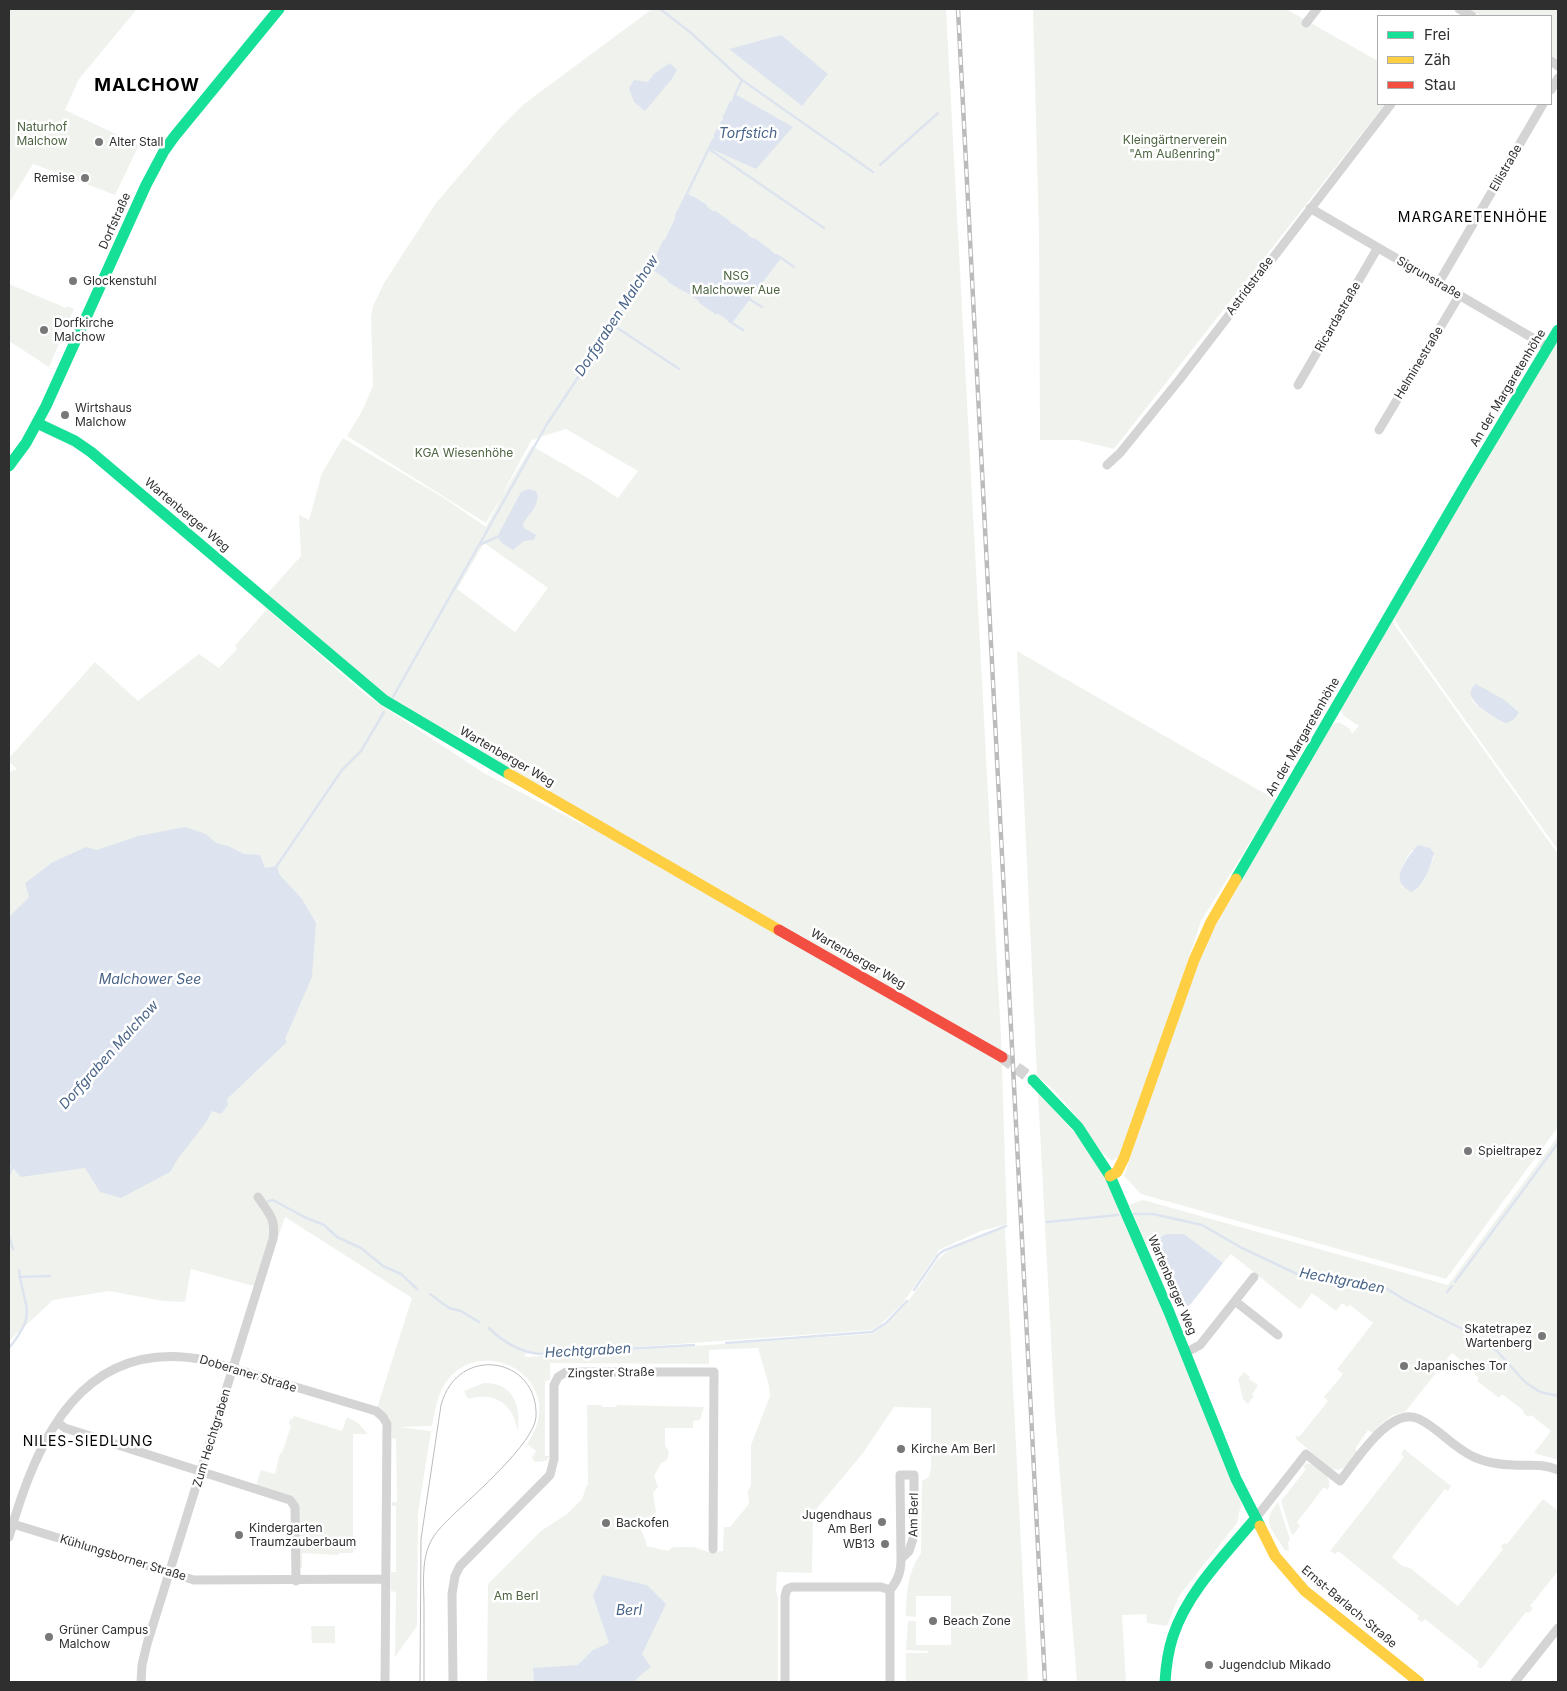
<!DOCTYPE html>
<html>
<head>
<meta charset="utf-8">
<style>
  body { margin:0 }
  #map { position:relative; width:1567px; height:1691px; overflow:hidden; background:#fff; font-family:Inter,sans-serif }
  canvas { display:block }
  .frame { position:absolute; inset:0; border:10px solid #2f2f2f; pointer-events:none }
  .legend { position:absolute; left:1377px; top:15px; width:175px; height:90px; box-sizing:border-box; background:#fff; border:1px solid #acacac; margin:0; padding:6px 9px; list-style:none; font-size:15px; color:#2f2f2f }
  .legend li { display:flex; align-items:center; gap:10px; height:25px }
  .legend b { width:25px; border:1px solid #acacac }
</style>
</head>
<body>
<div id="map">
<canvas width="1567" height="1691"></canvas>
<div class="frame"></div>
<ul class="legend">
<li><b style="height:6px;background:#16e098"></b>Frei</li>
<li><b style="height:6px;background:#ffcf43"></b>Zäh</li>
<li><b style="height:6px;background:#f24e42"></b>Stau</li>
</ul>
</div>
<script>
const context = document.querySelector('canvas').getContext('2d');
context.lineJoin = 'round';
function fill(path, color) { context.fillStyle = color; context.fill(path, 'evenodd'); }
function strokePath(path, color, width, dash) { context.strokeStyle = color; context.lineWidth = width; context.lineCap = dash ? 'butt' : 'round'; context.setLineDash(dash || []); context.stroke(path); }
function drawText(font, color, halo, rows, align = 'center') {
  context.font = font + ' Inter,sans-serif'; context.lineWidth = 5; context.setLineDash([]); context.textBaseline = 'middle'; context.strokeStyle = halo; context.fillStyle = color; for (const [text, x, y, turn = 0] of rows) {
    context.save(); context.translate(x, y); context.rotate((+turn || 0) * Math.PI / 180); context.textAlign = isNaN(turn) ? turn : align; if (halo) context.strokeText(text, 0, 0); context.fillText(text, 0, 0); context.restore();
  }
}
fill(new Path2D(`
  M9 9H137L79 79 65 110 139 145 115 195 33 164 9 203Z
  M652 9H946L1001 1036 1007 1224 981 1231 939 1250 903 1303 879 1326 872 1330 540 1354 528 1352 524 1356 528 1357 872 1334C901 1316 918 1288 937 1260 954 1243 982 1236 1005 1228L1028 1682H906V1653H928V1651L906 1650 908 1621H916V1645H951V1596H916V1617L906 1616C906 1594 908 1571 921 1553L922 1481 929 1477 931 1468V1408L894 1407 863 1453 813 1513 812 1573 777 1572 776 1590 778 1599V1682H487L488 1584 541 1531 567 1514 582 1499 587 1485H588L587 1405H602V1407H616L617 1405 704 1407 700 1420 693 1421V1428H665V1446L669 1451 667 1460 661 1463 654 1476 658 1487 653 1493 656 1512 652 1516 641 1519 639 1525 647 1544 646 1546 668 1551 673 1547H694L708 1552 723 1551 724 1527H730L749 1504 748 1491 751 1485V1445L770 1396 769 1386 758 1348 709 1350V1364L550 1363V1380L545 1381V1456H550L546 1461 535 1462 532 1458 536 1451 527 1444C572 1382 484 1330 446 1382 437 1395 435 1411 432 1426L399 1427 431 1431 418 1513 417 1626 395 1657 396 1592 391 1591V1572H396V1506H392V1502H397L396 1439 392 1438 391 1426H392L389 1417 377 1408 412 1298 285 1217 261 1288 191 1269 185 1302 163 1301 109 1291 53 1300 9 1341V772L17 769 9 762V758L95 662 138 701 199 654 219 668 237 649 235 646 267 609 367 696 484 773 589 828 475 749 477 745 448 731 388 698 267 594 301 556 299 515 309 520 322 473 343 438 444 498 486 527 501 497 486 523 347 436 362 411 373 386 371 316 373 306 384 283 436 203 501 127 524 104ZM566 429 638 471 618 498 586 477 532 446 501 497 532 439 535 440 537 438ZM484 543 548 588 515 632 457 589Z
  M1033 9H1286L1378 61V104H1385L1114 449 1077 440H1040L1039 234Z
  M1468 9H1558V61L1551 56V16H1481Z
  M9 284 66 308 67 306 74 309 49 367 9 341Z
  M1558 334V850L1401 630 1395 620 1394 615ZM1496 696 1516 709 1518 711V715L1504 723 1474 703 1471 698Z
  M1391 620 1558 854V1127L1446 1279 1141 1194 1124 1176 1194 969 1206 942 1331 725 1339 722 1350 729 1352 734 1359 726 1344 716 1340 709ZM1412 850 1434 856 1424 880 1415 891C1391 885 1402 865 1412 850Z
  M1017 651 1276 800 1201 921 1130 1135 1119 1157 1112 1161C1097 1151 1089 1133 1078 1119 1067 1104 1053 1087 1037 1077Z
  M1038 1093 1079 1137 1111 1186 1242 1505 1240 1509 1237 1523 1179 1596 1167 1626 1147 1623 1146 1614 1122 1615 1126 1682H1077L1055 1416Z
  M1558 1136V1460L1534 1453 1551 1431 1531 1415 1528 1417 1523 1413 1524 1411 1502 1394 1499 1398 1477 1381 1479 1378 1474 1374 1475 1371 1452 1353 1405 1412 1393 1415 1382 1423 1373 1433 1368 1430 1355 1449 1358 1452C1351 1461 1345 1473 1332 1469L1297 1440 1295 1435 1299 1437 1328 1401 1324 1397 1343 1374 1337 1369 1373 1323 1350 1305 1347 1307 1342 1303 1336 1311 1312 1293 1300 1309 1231 1254 1223 1263 1184 1234H1166L1146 1245 1130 1205 1131 1204 1143 1200 1448 1285Z
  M1244 1372 1250 1377 1249 1379 1258 1385 1252 1395 1254 1396 1248 1404 1243 1399 1238 1379Z
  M484 1383C513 1383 521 1404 518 1430 516 1426 515 1420 513 1416 504 1397 486 1394 468 1399L464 1391Z
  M294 1416 342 1431 347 1417 358 1423 368 1434H353V1543H356V1550H353V1553H339L338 1555 302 1553V1568H299V1506L256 1485 261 1470 275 1474 280 1453H282L291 1426 289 1424 290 1419H293Z
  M1404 1449 1451 1486 1448 1491 1445 1489 1392 1557 1402 1566 1410 1568 1458 1606 1503 1549 1501 1547 1504 1543 1507 1544 1543 1499 1558 1511V1571L1530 1606 1533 1608 1529 1613 1526 1612 1481 1669 1477 1666 1479 1662 1425 1619 1422 1622 1417 1619 1419 1616 1338 1551 1335 1554 1330 1551 1404 1457 1401 1454Z
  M1307 1463C1319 1465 1334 1477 1328 1490L1324 1487 1297 1522 1300 1526 1293 1535 1291 1533 1281 1501 1306 1469 1303 1466Z
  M1278 1502 1290 1539 1288 1543 1289 1551 1284 1550 1282 1546C1270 1526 1262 1522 1278 1502Z
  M311 1626H335V1643H312Z`), '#f0f3ed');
fill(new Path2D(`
  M781 35 828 74 802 106 729 49Z
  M670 63 677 70 671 80 645 111 634 102 629 88 634 80 648 82 655 73Z
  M735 94 793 127 756 169 709 148Z
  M687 193 781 258 732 323 651 269Z
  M529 489 536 491 538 496C536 510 530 512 523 524L524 528 536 535 534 540 524 541 513 550 503 544 497 537 521 492Z
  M1476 684 1503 699 1519 712C1517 718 1510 723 1504 723 1494 716 1457 698 1476 684Z
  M185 827 206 834 216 843 228 846 244 854 260 855 265 868 277 866 279 874 302 899 316 923 312 977 285 1039 287 1042 227 1099 228 1105 221 1114 212 1111 205 1124 179 1157 170 1172 121 1198 100 1192 85 1168 21 1177 9 1164V917L29 897 25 883 53 862 86 847 97 850 138 836Z
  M1418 845 1430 848 1434 853C1431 865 1423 889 1411 892 1406 889 1401 885 1400 880 1397 871 1412 851 1418 845Z
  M1166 1234H1184L1223 1263 1190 1305 1185 1307 1177 1308 1149 1244Z
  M603 1575 647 1585 666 1604 642 1654 651 1667 636 1679 635 1682H534L533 1668 578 1665 593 1650 609 1643 593 1596Z`), '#dde4ef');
strokePath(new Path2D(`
  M660 9 690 32 742 80 873 172
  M734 97 742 80
  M724 117 731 102
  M715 135 722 122
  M709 149 824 228
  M880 165 938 113
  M694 198 706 206
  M715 212 729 222
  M676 216 713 140
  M733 225 747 235
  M754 239 770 251
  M658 254 664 241
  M777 255 794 267
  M669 281 683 290
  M749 299 762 307
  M700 302 716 313
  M729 321 743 330
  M613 325 679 369
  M479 545 547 424 652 266
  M393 697 479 545 497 537
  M276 867 342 770 361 751 384 712
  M9 1175 13 1165
  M268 1201 273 1200 304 1217 324 1225 337 1237 361 1248 383 1266 401 1274 417 1289
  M1134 1214H1153L1202 1225 1242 1248 1297 1274 1321 1279 1361 1282 1384 1287 1407 1301 1470 1333 1497 1351 1525 1382 1540 1392 1558 1396
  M1047 1222 1118 1215
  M9 1236 13 1249
  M19 1277 50 1276
  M1455 1282 1558 1143
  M914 1290 938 1255 943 1251 1006 1226
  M1447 1292 1452 1286
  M430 1294 449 1308 461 1311 479 1322
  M489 1328C503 1342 520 1352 540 1354L694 1345
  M726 1343 872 1332 886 1323 907 1301
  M9 1348C38 1312 24 1310 19 1270`), '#dde4ef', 2.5);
strokePath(new Path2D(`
  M1002 1057 1033 1080`), '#d5d5d5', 12, [12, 6]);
strokePath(new Path2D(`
  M1459 9 1472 16
  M1306 23 1317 9
  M1551 61 1558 66
  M1551 90 1558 78
  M1310 208 1548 347
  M1438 284 1543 104
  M1298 385 1377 249
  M1379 430 1459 296
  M1107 465 1120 453 1180 379 1391 104
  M1235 1301 1278 1335
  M1185 1353 1200 1345 1254 1277
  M57 1422 65 1428 290 1500 295 1507 296 1581
  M1255 1519 1306 1454 1340 1481C1356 1461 1390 1405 1419 1419 1438 1428 1453 1447 1472 1456 1483 1462 1501 1465 1513 1465 1530 1466 1543 1463 1558 1470
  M13 1524 194 1580 386 1579
  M9 1537C37 1438 83 1336 205 1360L376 1411 383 1417 387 1424 385 1682
  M141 1682 142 1665 147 1644 273 1239C276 1218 269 1214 258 1197
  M453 1682 452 1594 455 1576 460 1566 550 1475 554 1459V1385L558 1377 566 1372H714L713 1549
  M785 1682V1596L787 1589 792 1587H881L890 1590
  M890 1682V1590C898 1580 901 1572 901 1559L900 1478V1475H914V1536L909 1551 901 1559
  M1515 1682 1558 1628`), '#d4d4d4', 9);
strokePath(new Path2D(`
  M37 423 75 441 91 452 384 700 509 774
  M9 466 26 443 46 406 146 185 164 151 174 137 279 9
  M1236 879 1467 482 1558 330
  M1033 1080 1078 1127 1110 1176 1169 1312 1236 1479 1260 1526
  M1165 1682C1166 1666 1168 1651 1173 1636 1188 1591 1225 1555 1255 1519`), '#16e098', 11);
strokePath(new Path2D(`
  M509 774 779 930
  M1110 1176 1117 1172 1124 1158 1194 960 1211 922 1236 879
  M1260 1526 1275 1556 1305 1591 1419 1682`), '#ffcf43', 11);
strokePath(new Path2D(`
  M779 930 1002 1057`), '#f24e42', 11);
strokePath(new Path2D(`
  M420 1682 421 1539 441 1405C458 1343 539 1357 536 1417 534 1443 474 1495 454 1514 445 1523 435 1532 430 1543 421 1562 424 1586 424 1607 424 1632 424 1657 424 1682`), '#bbb', 1);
const rail = new Path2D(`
  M958 9 1045 1682`);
strokePath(rail, '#bbb', 4.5);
strokePath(rail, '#fff', 2.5, [8]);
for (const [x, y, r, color] of [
  [99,142,5,"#787878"],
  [85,178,5,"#787878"],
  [73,281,5,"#787878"],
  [44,330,5,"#787878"],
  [65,415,5,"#787878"],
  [1468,1151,5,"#787878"],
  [1542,1336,5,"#787878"],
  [1404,1366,5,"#787878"],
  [901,1449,5,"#787878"],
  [882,1522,5,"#787878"],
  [606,1523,5,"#787878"],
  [239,1535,5,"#787878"],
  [885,1544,5,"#787878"],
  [933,1621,5,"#787878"],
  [49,1637,5,"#787878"],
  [1209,1665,5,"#787878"]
]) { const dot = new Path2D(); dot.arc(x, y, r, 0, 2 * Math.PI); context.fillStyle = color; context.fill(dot); strokePath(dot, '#fff', 2); }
drawText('12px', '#4d6542', '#fff', [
  ["Naturhof",42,127],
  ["Malchow",42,141],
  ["Kleingärtnerverein",1175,140],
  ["\"Am Außenring\"",1175,154],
  ["NSG",736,276],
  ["Malchower Aue",736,290],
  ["KGA Wiesenhöhe",464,453],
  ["Am Berl",516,1596]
]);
drawText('12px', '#2f2f2f', '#fff', [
  ["Alter Stall",109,142],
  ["Remise",75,178,"right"],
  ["Glockenstuhl",83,281],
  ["Dorfkirche",54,323],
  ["Malchow",54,337],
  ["Wirtshaus",75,408],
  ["Malchow",75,422],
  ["Spieltrapez",1478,1151],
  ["Skatetrapez",1532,1329,"right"],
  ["Wartenberg",1532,1343,"right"],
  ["Japanisches Tor",1414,1366],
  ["Kirche Am Berl",911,1449],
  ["Jugendhaus",872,1515,"right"],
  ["Am Berl",872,1529,"right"],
  ["Backofen",616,1523],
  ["Kindergarten",249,1528],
  ["Traumzauberbaum",249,1542],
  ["WB13",875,1544,"right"],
  ["Beach Zone",943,1621],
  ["Grüner Campus",59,1630],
  ["Malchow",59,1644],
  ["Jugendclub Mikado",1219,1665]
], 'left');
drawText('12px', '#2f2f2f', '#fff', [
  ["Ellistraße",1506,168,-60],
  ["Dorfstraße",115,221,-66],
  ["Sigrunstraße",1429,278,30],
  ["Astridstraße",1250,286,-53],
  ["Ricardastraße",1338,317,-60],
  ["Helminestraße",1419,363,-59],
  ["An der Margaretenhöhe",1508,388,-59],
  ["Wartenberger Weg",187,515,40],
  ["An der Margaretenhöhe",1303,737,-60],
  ["Wartenberger Weg",507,757,30],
  ["Wartenberger Weg",858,959,30],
  ["Wartenberger Weg",1172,1285,67],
  ["Zingster Straße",611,1373,-1],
  ["Doberaner Straße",248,1374,17],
  ["Zum Hechtgraben",212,1438,-73],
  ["Am Berl",914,1515,-89],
  ["Kühlungsborner Straße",123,1558,17],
  ["Ernst-Barlach-Straße",1349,1607,40]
]);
drawText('italic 14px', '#476387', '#fff', [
  ["Torfstich",748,134],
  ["Dorfgraben Malchow",617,316,-57],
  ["Malchower See",150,980],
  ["Dorfgraben Malchow",109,1055,-48],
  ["Hechtgraben",1342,1281,11],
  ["Hechtgraben",588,1351,-3],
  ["Berl",629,1611]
]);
context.letterSpacing = '1px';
drawText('14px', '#000', '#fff', [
  ["MARGARETENHÖHE",1473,218],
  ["NILES-SIEDLUNG",88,1442]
]);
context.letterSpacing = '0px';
context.letterSpacing = '1px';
drawText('bold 18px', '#000', '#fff', [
  ["MALCHOW",147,86]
]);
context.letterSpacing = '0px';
</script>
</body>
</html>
